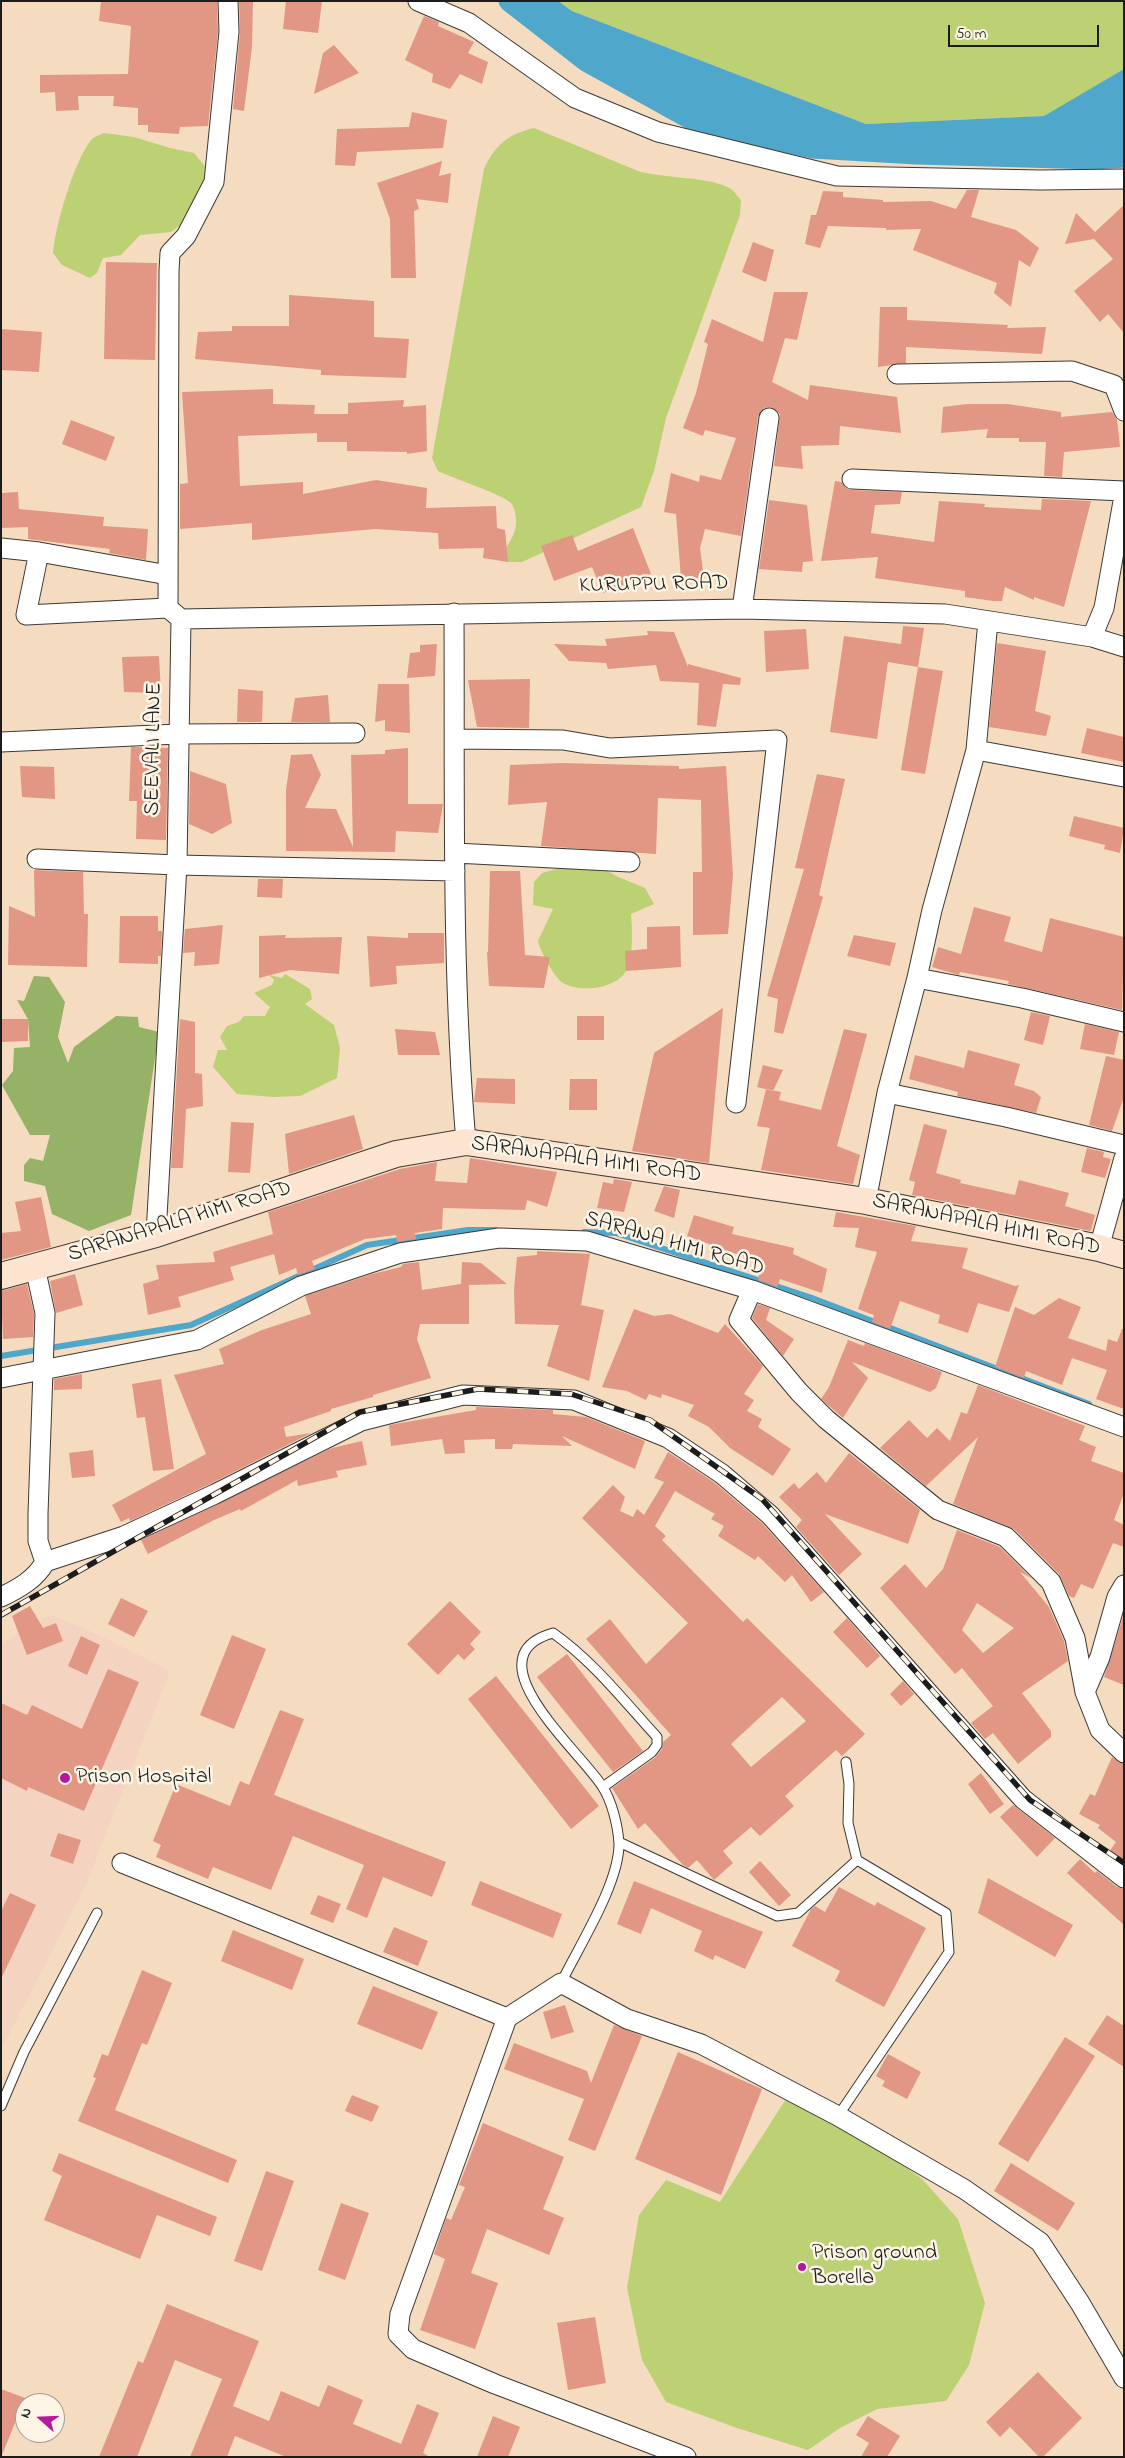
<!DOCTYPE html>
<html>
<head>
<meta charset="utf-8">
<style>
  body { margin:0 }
  #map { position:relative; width:1125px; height:2458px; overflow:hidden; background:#f5dbbf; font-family:"Indie Flower",sans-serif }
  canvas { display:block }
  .frame { position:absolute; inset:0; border:2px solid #1c1c1c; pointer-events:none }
  .north { position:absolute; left:15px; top:2393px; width:50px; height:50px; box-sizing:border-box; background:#fcf5e5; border:1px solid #a29e95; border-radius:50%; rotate:290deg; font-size:14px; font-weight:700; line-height:20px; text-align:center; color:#1c1c1c }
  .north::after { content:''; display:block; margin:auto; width:18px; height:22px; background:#b5179e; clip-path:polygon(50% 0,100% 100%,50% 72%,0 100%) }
  .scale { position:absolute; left:948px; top:25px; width:151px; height:22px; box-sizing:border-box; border:2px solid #1c1c1c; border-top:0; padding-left:6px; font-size:15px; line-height:18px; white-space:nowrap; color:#1c1c1c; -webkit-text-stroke:4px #fcf5e5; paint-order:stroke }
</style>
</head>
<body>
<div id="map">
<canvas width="1125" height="2458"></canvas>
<div class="frame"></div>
<div class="north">N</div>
<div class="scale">50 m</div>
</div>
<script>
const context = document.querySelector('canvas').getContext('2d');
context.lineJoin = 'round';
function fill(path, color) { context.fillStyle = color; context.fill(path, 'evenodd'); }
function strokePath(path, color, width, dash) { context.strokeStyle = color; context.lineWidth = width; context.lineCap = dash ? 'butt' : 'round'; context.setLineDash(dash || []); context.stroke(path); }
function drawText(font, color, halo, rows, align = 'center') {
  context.font = font + ' "Indie Flower",sans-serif'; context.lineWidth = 5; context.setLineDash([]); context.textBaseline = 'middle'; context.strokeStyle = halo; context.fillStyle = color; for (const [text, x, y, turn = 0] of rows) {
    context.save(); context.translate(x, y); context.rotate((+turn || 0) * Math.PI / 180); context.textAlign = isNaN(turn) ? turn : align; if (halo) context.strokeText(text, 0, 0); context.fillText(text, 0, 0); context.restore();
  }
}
fill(new Path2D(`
  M52 1615 99 1635 170 1671 86 1885 1 2050V1645L34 1622Z`), '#f5d3c1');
fill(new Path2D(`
  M558 1H1124V69L1045 116 866 124 572 11Z
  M534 128 638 171C664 179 710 176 731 189 734 191 738 197 741 200L740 215 666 418 654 471 641 507 522 562H508L504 551C508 545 513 537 515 530 517 523 516 511 512 504 505 495 452 478 438 471L432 458 484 169C496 144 507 135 534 128Z
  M104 133 134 137 170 148 194 153 212 175 202 209 171 232 140 235 121 255 103 258 97 273 90 278 62 265 53 253C56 224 73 164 91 140 93 137 100 135 104 133Z
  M590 860 616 876 645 888 654 904 631 914C632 928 634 958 626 971 616 989 580 993 563 983 553 976 541 952 538 941L553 909 533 905 534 882 542 873Z
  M285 974 310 989 312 999 305 1004 334 1025 340 1048 337 1078 300 1096 273 1097 237 1094 213 1067 218 1050H227L220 1037 227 1026 239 1022 244 1016H265L270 1007 254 993 272 985 274 980 269 975 282 978Z
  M786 2099 841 2121 922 2179 958 2219 985 2303 969 2365 946 2401 877 2409 840 2428 808 2450 737 2428 666 2402 642 2360 627 2288 639 2215 666 2180 720 2202Z`), '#bcd074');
fill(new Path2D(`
  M34 976 49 977 65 1002 58 1037 68 1063 74 1047 116 1016 138 1017 139 1027 159 1032 131 1215 89 1231 52 1214 45 1186 24 1181V1165L30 1158 43 1161 50 1135H30L2 1085 13 1071 14 1048 30 1047 28 1019 17 1000 24 1001Z`), '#95b266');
fill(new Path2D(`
  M509 1H558L572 11 866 124 1044 116 1124 69V157L1096 159 917 154 813 148 698 123 586 61Z`), '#4fa7cc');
strokePath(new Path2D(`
  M584 1232 616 1233 812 1298 1089 1404
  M1 1356 191 1325 367 1245 468 1230H496`), '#4fa7cc', 6);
strokePath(new Path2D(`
  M509 1 586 61 698 123 813 148 917 154 1096 159 1124 157`), '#4fa7cc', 21);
fill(new Path2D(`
  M101 1H217L218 32 208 126 180 127 179 134 148 132V125H138V108L113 106 114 96H78L79 110 56 111 55 92 40 93V75L128 74 131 26 99 21Z
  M239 1H253L252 47 244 111 233 109 240 33Z
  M286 1H322L318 33 283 29Z
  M424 16 439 22 438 26 474 42 468 53 488 62 482 84 460 74 450 89 432 82 433 74 405 60Z
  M334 45 359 73 314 94 323 53Z
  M412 112 447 120 443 148 357 152 355 166 335 165 337 129 409 127Z
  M442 161 439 176 451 173 448 203 416 199 419 209 414 211 416 278H391L390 219 377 183Z
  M967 190H979L971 217 1016 230 1039 248 1030 267 1019 260 1011 307 994 293 997 283 913 250 921 229 886 230V228L828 226 820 248 805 244 811 215H816L823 191 843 192V197L883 200V202L931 201 956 209Z
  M1124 205V333L1108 314 1100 322 1074 291 1113 259 1094 239 1065 244 1076 213 1095 232Z
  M753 242 774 250 766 282 742 272Z
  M106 262 157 263 155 360 104 359Z
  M774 292H808L797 340 785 338 772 382 808 400 810 385 897 397 901 433 840 426 839 445 801 446 803 469 774 466 780 414 771 407 764 408 758 416 741 536 705 529 700 548 704 578 681 579 676 514 664 512 671 473 699 482 700 475 721 480 736 438 705 430 703 436 683 428 696 393 708 344 704 342 712 319 763 342Z
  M289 295 374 301V337L409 339 406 378 321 375V370L195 359 198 332 232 331V326H289Z
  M880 307H907V320L1008 325 1007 328 1046 327 1042 354 906 347V363L878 367Z
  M1 329 42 332 39 372 1 370Z
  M273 389V404L315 405 314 414H348V403L404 400 403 407 426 405 427 451 407 454V452L347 451V442H317V433L238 436 240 486 303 482V494L376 480 427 488 426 508 496 506 497 528 505 530 508 562 483 558 484 548 439 549 438 533 375 529 252 540V523L180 529V484L188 483 182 392Z
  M967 404H1008L1061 412V417L1112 412 1117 420 1120 447 1064 452 1062 477 1044 476 1046 442H1019V438H986L988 429 941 433 943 407Z
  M71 420 115 437 106 461 62 444Z
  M835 481 841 482 846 488 852 490 902 492 900 504 875 505 871 533 934 542 939 501 985 504 984 507 1041 510 1042 499 1091 501 1064 607 1034 597V600L1005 587 1002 601H993L965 597V591L875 578 878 557 821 561Z
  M18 492 19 509 104 517 103 526 148 529 146 560 109 553 110 549 28 539V527L1 528V493Z
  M769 500 807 505 813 561 803 562 802 572 759 569Z
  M633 528 651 574 603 593 592 567 554 581 541 546 572 535 578 551Z
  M903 626 924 628 918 667 888 662 877 739 830 732 844 636 901 644Z
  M806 629 809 669 766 672 764 631Z
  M647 631 674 632 688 667V664L741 678 740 685 723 684 716 727 697 725 699 683 660 681 656 665 608 669 606 663 569 661 554 644 607 646 605 639 648 635Z
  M997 643 1046 651 1035 711 1051 716 1046 736 989 727Z
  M437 644 435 676 407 678 410 653 420 652V645Z
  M159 656 161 693 124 692 122 657Z
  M918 667 943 671 925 774 901 770Z
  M530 679 529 728 477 727 468 680Z
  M378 684H409L410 733 385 731V720L375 722Z
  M238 689 263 691 262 722H237Z
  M328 695 330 722H291L295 698Z
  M1087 728 1124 737V762L1081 753Z
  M131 747 168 748 166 840 136 839 137 801H129Z
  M408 748V804H443L438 833 396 831 395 852 286 851V790L291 755 312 754 321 775 305 808 336 809 353 847 351 755 385 754V750Z
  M562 763 679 766V769L726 766 733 875 728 934 693 935V872H702L701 800 658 798 656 854 541 846 547 802 508 805 510 765Z
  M20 766 54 767 55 799 22 797Z
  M190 771 226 784 232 823 212 834 189 824Z
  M817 774 845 779 819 895 823 897 783 1034 774 1032 778 999 767 996 804 869 795 868Z
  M1074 816 1124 828 1120 853 1104 849 1105 845 1069 836Z
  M34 870 83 872 84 914H88L87 967 8 965 9 906 35 917Z
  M490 871H520L525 955 550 957 544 988 489 986 487 952H488Z
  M258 879H283L282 898 257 897Z
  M974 907 1011 917 1004 941 1042 952 1050 918 1124 937 1122 1010 1008 984 1009 981 960 972 959 975 932 967 938 947 961 954Z
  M120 916H158V931H162L161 956H158V964L119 963Z
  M223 925 219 964 194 966 195 952 183 953 185 929Z
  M680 926 681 967 626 971 625 951 647 949V927Z
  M408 933H444V963L396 966 397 984 370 987 367 936 408 938Z
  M286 935 285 938 342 937 339 974 290 970 259 978V936Z
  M854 935 896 943 890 966 847 956Z
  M723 1008 709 1163 632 1151 654 1053Z
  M1031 1012 1050 1016 1043 1045 1024 1040Z
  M577 1016H604V1040H577Z
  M1 1019H28V1041L1 1042Z
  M180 1019 195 1022V1073L202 1074 203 1106 186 1109 183 1168H171Z
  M1085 1024 1119 1032 1114 1055 1080 1049Z
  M395 1029 435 1032 440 1055H398Z
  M844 1029 867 1034 837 1146 860 1155 853 1184 761 1170 770 1128 757 1126 766 1089 781 1092 779 1100 821 1110Z
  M968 1050 1020 1064 1014 1085 1034 1091 1041 1097 1036 1113 957 1096 958 1092 909 1079 915 1055 964 1068Z
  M1106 1056 1124 1060V1097L1112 1131 1089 1125Z
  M763 1065 783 1070 773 1091 757 1087Z
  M477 1078 515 1079V1104L474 1102Z
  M570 1079H597V1110H569Z
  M354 1115 363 1149 289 1174 285 1134Z
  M231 1122 254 1123 250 1173 228 1172Z
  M924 1124 947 1130 936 1173 961 1180 960 1183 1015 1195 1019 1180 1069 1193 1065 1206 1095 1215 1091 1231 912 1195 915 1182 909 1180Z
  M1087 1148 1104 1152 1103 1157 1111 1159 1105 1178 1081 1172Z
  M470 1158 557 1172 547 1207 527 1200 525 1210 443 1208 442 1229 415 1233 416 1239 397 1242 396 1235 365 1239 312 1261 315 1269 298 1275 296 1268 279 1275 274 1254 230 1267 234 1280 178 1297 181 1307 148 1315 143 1284 159 1279 156 1265 215 1262 213 1252 273 1234 268 1212 400 1169 437 1162 435 1181 467 1183Z
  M614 1179 632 1182 624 1212 597 1208 603 1182 613 1184Z
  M664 1186 680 1190 674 1218 654 1211Z
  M41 1197 51 1247 1 1260V1233L21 1231 15 1202Z
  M836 1212 916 1226 911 1241 968 1248 962 1268 1015 1286 1019 1285 1009 1312 978 1303 968 1333 938 1323 940 1315 900 1301 890 1329 872 1322 874 1315 858 1309 877 1252 855 1247 859 1228 833 1227Z
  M694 1215 734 1227 732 1234 794 1248 793 1254 827 1269 822 1293 780 1279 777 1287 758 1280 761 1263 687 1236Z
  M537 1251 590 1254 581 1305 604 1310 589 1381 547 1366 559 1325 515 1324 514 1289 517 1257 537 1255Z
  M419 1262 422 1290 461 1284 462 1262 481 1263 507 1284 469 1285V1324H420L417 1339 431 1378 373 1395V1397L331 1409V1411L284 1427 286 1437 311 1433 210 1484 130 1521 129 1518 121 1522 112 1505 206 1454 174 1375 224 1364 219 1349 262 1330 311 1314 305 1296 372 1274 401 1267 403 1264Z
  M75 1274 83 1305 56 1313 50 1281Z
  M27 1284 34 1314 33 1337 3 1339 1 1291Z
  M1059 1298 1081 1307 1068 1338 1106 1351 1108 1339 1117 1342 1122 1329H1124V1409L1096 1399 1107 1370 1072 1358 1062 1385 1026 1371 1024 1378 995 1367 1015 1307 1034 1315Z
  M758 1304 770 1308 766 1320 794 1339 783 1356 752 1318Z
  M634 1309 654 1316 670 1314 718 1333 725 1324 763 1366 744 1394 754 1400 747 1411 762 1419 758 1427 791 1449 773 1476 730 1448 709 1427 688 1416 694 1405 662 1394 661 1398 649 1394 646 1400 627 1391 602 1387Z
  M848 1340 864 1346 865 1343 942 1372 936 1388 930 1392 852 1362 868 1378 843 1418 821 1399 829 1387Z
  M82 1374V1389L54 1390V1379Z
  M161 1379 174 1469 153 1471 145 1417 137 1418 132 1384Z
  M978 1385 1085 1426 1079 1440 1096 1447 1091 1461 1124 1473V1493L1114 1520 1124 1525V1547L1113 1543 1093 1589 1081 1584 1074 1598 1069 1596 1059 1574 1014 1529 953 1504 978 1437 926 1486 880 1448 909 1420 927 1438 937 1428 950 1441 961 1412 967 1414Z
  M476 1407 553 1410V1414L586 1417 645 1441 635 1469 562 1436 572 1446 513 1444 512 1449H495V1439L464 1440 465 1453 445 1454 442 1439 391 1446 389 1425 476 1410Z
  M362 1441 367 1465 336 1471 338 1477 298 1486 297 1480 241 1511 240 1509 214 1520 148 1554 141 1540 332 1448Z
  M93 1450 95 1476 72 1478 69 1453Z
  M668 1452 715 1483 762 1523 824 1592 811 1602 792 1575 785 1582 758 1556 755 1560 718 1536 724 1526 711 1519 715 1514 675 1491 655 1526 666 1536 662 1540 743 1622 747 1618 865 1734 842 1756 836 1750 785 1796 794 1806 760 1836 751 1827 723 1851 733 1863 714 1880 697 1860 688 1868 683 1865 645 1823 638 1829 612 1788 656 1757 662 1749 663 1742 671 1735 586 1639 610 1619 646 1664 688 1623 582 1518 613 1485 625 1497 620 1511 633 1517 637 1509 644 1515 664 1482 654 1478ZM782 1697 806 1721 751 1767 731 1744Z
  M849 1453 920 1510 908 1544 825 1514 862 1554 839 1575 796 1527 802 1520 779 1497 794 1483 799 1489 817 1472 826 1483Z
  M957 1530 1000 1547 1031 1578 1020 1572 1049 1607 1064 1641 1068 1661 1022 1693 1051 1731V1737L1018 1764 993 1733 985 1739 971 1723 993 1706 962 1668 955 1674 880 1588 905 1564 926 1588 943 1569ZM977 1603 1014 1628 983 1653 962 1630Z
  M121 1598 148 1611 134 1637 108 1624Z
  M450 1601 481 1632 470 1644 475 1649 464 1660 458 1654 438 1675 407 1644Z
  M30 1606 43 1628 56 1623 63 1641 27 1655 12 1616Z
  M1124 1614V1685L1104 1677Z
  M847 1618 880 1656 867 1668 833 1632Z
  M232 1635 266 1649 234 1729 200 1715Z
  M81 1636 100 1645 87 1675 68 1666Z
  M567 1654 643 1751 613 1772 537 1677Z
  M108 1669 139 1682 84 1811 28 1787 27 1791 1 1778V1703L27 1715 32 1705 82 1729Z
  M496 1676 599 1806 571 1829 468 1699Z
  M903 1681 914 1694 901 1706 890 1694Z
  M280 1710 304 1719 274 1795 446 1862 432 1897 383 1877 367 1918 346 1909 364 1865 293 1836 271 1890 213 1867 208 1879 156 1857 161 1845 153 1841 176 1784 230 1806 240 1781 249 1785Z
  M1112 1757 1124 1764V1864L1109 1852 1116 1842 1098 1828 1100 1825 1079 1814 1090 1794 1095 1796Z
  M981 1773 1004 1804 990 1814 968 1784Z
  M1013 1805 1055 1838 1037 1857 1000 1817Z
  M58 1833 81 1840 73 1864 50 1856Z
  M1080 1859 1095 1873 1097 1871 1117 1887 1124 1889V1925L1067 1873Z
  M760 1861 791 1895 779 1906 749 1872Z
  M988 1878 1073 1925 1055 1957 978 1913Z
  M480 1881 562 1914 553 1938 471 1905Z
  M634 1881 763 1932 745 1969 715 1955 713 1960 694 1951 702 1931 651 1908 641 1934 617 1924Z
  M839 1887 875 1906 877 1902 926 1928 884 2007 835 1981 840 1971 792 1946 811 1909 815 1906 825 1912Z
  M10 1893 36 1905 1 1979V1911Z
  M318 1895 341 1904 333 1923 310 1914Z
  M394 1927 428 1941 418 1966 383 1952Z
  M233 1930 304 1959 292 1990 221 1961Z
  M142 1970 172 1983 147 2045 142 2043 115 2110 237 2160 228 2183 78 2121 96 2078 93 2077 102 2054 108 2056Z
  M373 1986 438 2012 422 2050 357 2024Z
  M565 2005 574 2032 551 2039 543 2012Z
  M1107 2015 1124 2026V2067L1088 2044Z
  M614 2025 642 2036 595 2151 568 2140 584 2099 504 2069 514 2043 587 2071 591 2083Z
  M1065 2037 1095 2056 1028 2162 998 2144Z
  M678 2052 762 2089 721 2195 635 2159Z
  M888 2054 921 2072 907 2099 882 2086 885 2081 876 2076Z
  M352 2095 379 2106 372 2122 345 2111Z
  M483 2123 564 2157 543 2209 564 2218 549 2255 487 2229 471 2273 498 2283 475 2349 420 2330 445 2259 434 2254 446 2218 451 2220 465 2187 459 2185Z
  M59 2153 217 2217 210 2236 157 2215 140 2259 44 2220 62 2176 52 2171Z
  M1011 2163 1075 2203 1058 2231 994 2191Z
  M266 2171 294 2181 262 2271 234 2261Z
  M341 2203 369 2213 345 2280 318 2270Z
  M167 2304 259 2341 233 2406 269 2421 281 2391 319 2407 328 2385 363 2400 353 2424 401 2444 417 2404 439 2413 423 2453 430 2457H286L235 2436 227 2457H190L222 2379 175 2360 137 2457H99L138 2361 143 2363Z
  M595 2317 606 2383 568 2390 557 2323Z
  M1038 2372 1082 2418 1043 2457H1039L1010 2427 1000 2437 986 2422Z
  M1 2389 25 2398 2 2455H1Z
  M493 2416 520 2427 508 2457H477Z
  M868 2416 900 2436 887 2457H861L869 2443 856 2435Z`), '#e19784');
const lane = new Path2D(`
  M846 1762 849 1784 848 1823 857 1860
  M619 1842 777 1916 798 1913 857 1860 946 1913 949 1952 838 2116
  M561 1983C579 1946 619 1884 619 1844 618 1826 612 1801 602 1786 581 1752 468 1657 553 1633 593 1661 624 1701 657 1737V1745L652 1752 603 1787
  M1 2106 24 2052 97 1913`);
const street = new Path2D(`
  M418 1 469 23 575 98 658 132 837 176 1041 180 1124 179
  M897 374 1072 371 1114 385 1124 411
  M852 479 1124 491
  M1 548 39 552 168 575
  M39 552 26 615 168 608
  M742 609 769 418
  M454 613C455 789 451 967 466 1142
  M181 619 742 609 945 614 1092 637 1124 647
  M1092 637 1104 608 1124 496
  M455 739 563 740 610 748 777 740 736 1103
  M1 742 178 734 355 733
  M976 750 1124 777
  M455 853 630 862
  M37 859 177 865 455 871
  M917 978 1022 998 1124 1022
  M887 1093 1006 1117 1124 1145
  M866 1201 887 1093 917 978 932 910 976 750 988 621
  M156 1234 177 865 181 619 168 608 169 271 170 253 186 236 214 182 229 32 228 1
  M1099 1248 1124 1158
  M752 1290 739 1320 799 1392 826 1419 938 1510 1006 1537 1051 1582 1075 1638 1085 1692 1100 1730 1124 1753
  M1 1378 197 1340 301 1286 400 1253 499 1238 587 1241 752 1290 1124 1427
  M45 1562 124 1536 215 1494 361 1421 463 1395 574 1400 668 1438 722 1474 770 1515 1023 1799 1124 1878
  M1 1597C18 1589 36 1579 45 1562L38 1541V1514L45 1313 35 1267
  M1085 1692 1100 1657 1117 1597 1124 1585
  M122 1863 507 2018 561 1983 627 2019 701 2044 838 2116 964 2189 1040 2242 1080 2303 1124 2378
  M507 2018 400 2314 398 2334 413 2349 495 2384 686 2457`);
const secondary = new Path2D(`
  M1 1276 156 1234 396 1154 466 1142 866 1201 1099 1248 1124 1255`);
strokePath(lane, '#3d3934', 11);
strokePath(street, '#3d3934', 21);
strokePath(secondary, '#3d3934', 28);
strokePath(lane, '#fff', 9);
strokePath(street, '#fff', 19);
strokePath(secondary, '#fde4d0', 26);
const rail = new Path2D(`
  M1 1615 360 1412 478 1389 571 1394 650 1420 762 1499 1030 1800 1124 1863`);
strokePath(rail, '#1c1c1c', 5.5);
strokePath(rail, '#fcf5e5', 4, [11]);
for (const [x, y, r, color] of [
  [65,1778,6,"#b5179e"],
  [802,2267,5,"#b5179e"]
]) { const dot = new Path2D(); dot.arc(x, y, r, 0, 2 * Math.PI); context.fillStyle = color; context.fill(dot); strokePath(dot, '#fcf5e5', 2); }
drawText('22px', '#1c1c1c', '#fcf5e5', [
  ["KURUPPU ROAD",654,586,-1],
  ["SEEVALI LANE",155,749,-89],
  ["SARANAPALA HIMI ROAD",586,1161,8],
  ["SARANAPALA HIMI ROAD",180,1223,-17],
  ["SARANAPALA HIMI ROAD",986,1226,12],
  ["SARANA HIMI ROAD",674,1245,16]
]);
drawText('22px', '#1c1c1c', '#fcf5e5', [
  ["Prison Hospital",76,1778],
  ["Prison ground",812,2254],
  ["Borella",812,2279]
], 'left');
</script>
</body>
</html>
